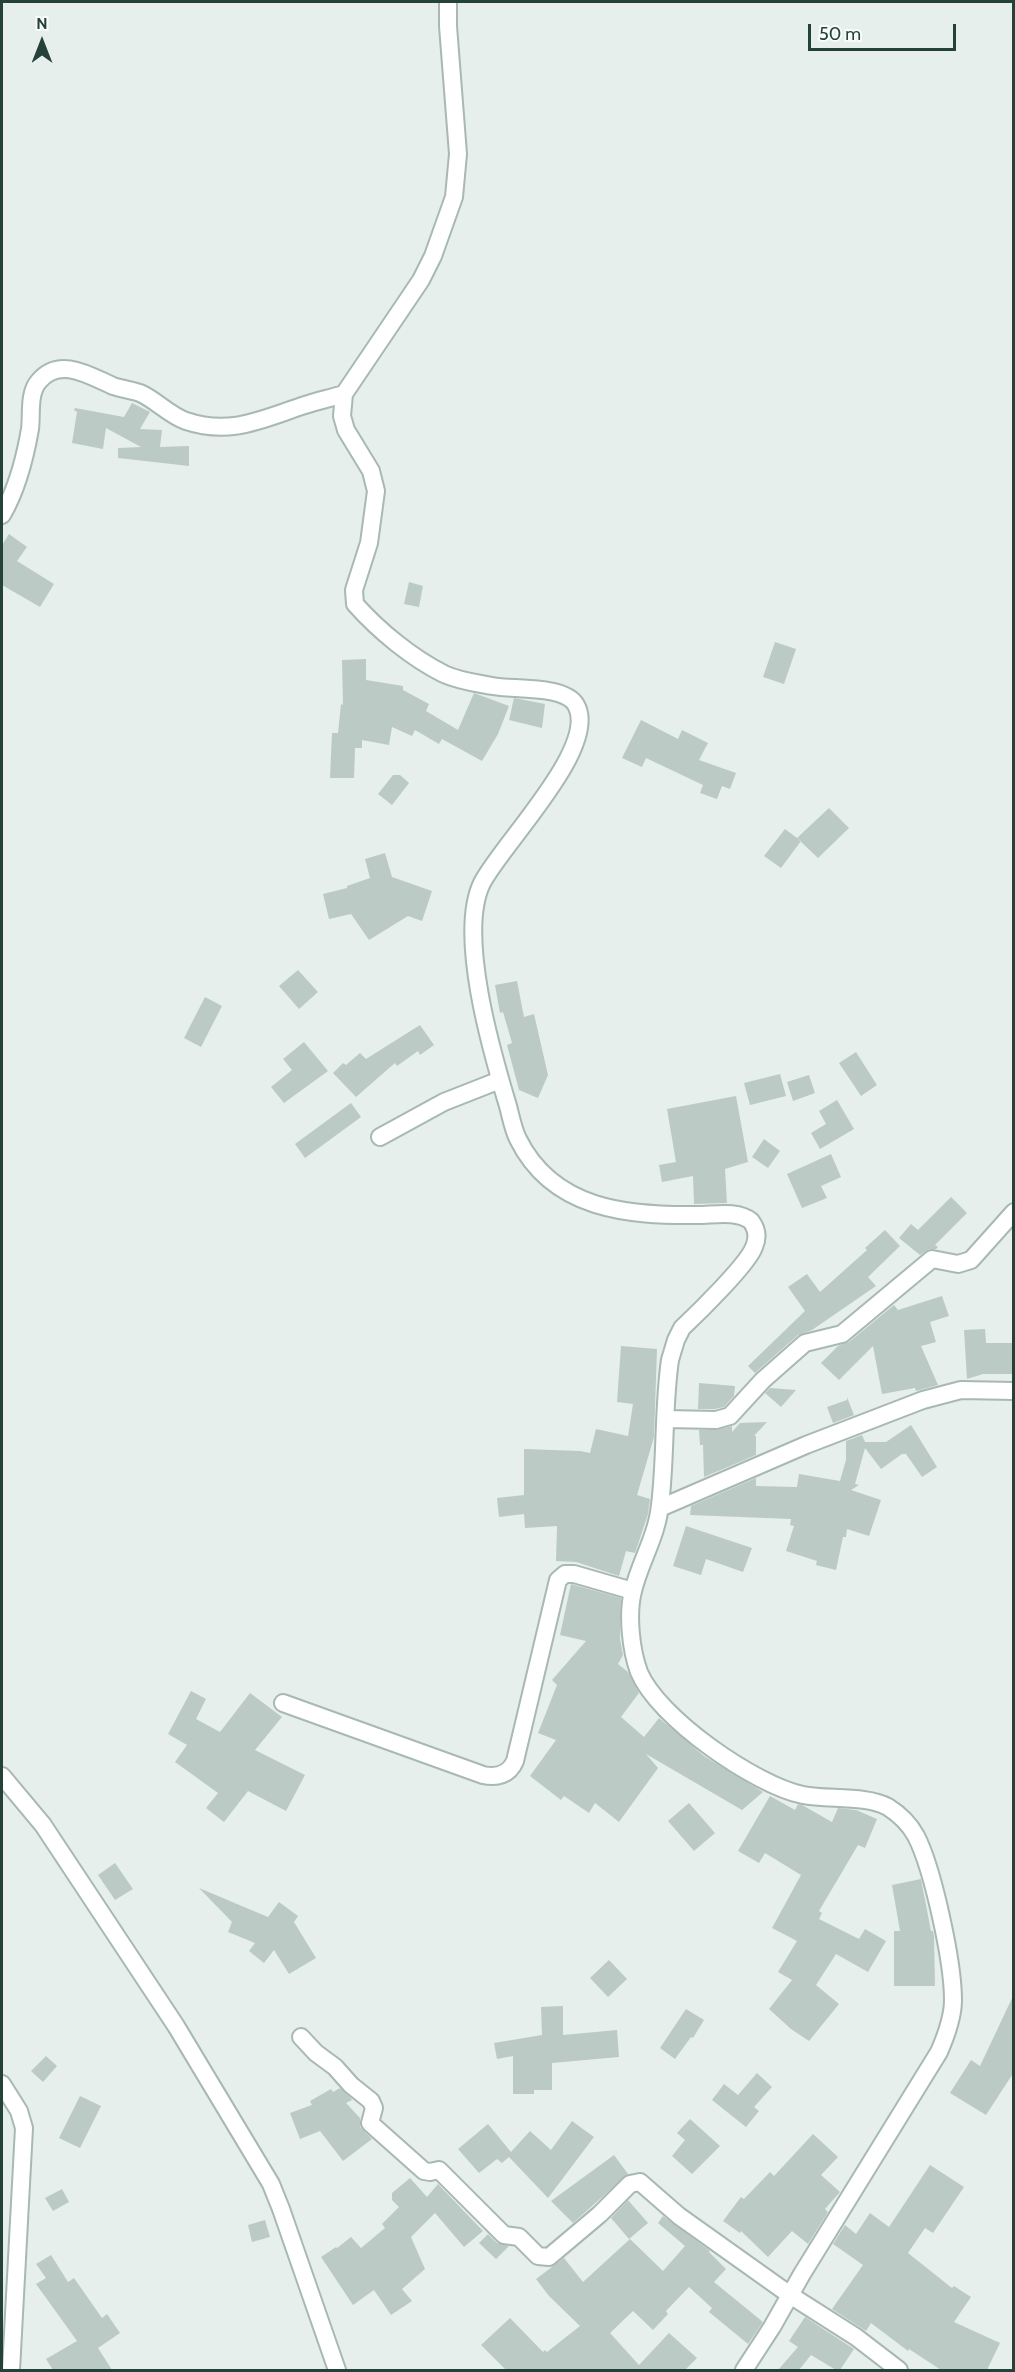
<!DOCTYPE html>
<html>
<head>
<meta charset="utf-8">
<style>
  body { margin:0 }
  #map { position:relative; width:1015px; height:2372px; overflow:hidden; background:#e6efeb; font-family:Cabin,sans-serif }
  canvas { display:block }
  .frame { position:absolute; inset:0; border:3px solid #24423a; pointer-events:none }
  .north { position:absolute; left:12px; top:12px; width:60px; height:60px; -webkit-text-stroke:4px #f7fbf9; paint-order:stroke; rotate:0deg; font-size:16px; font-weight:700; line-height:24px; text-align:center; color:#24423a }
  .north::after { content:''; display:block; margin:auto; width:21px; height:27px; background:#24423a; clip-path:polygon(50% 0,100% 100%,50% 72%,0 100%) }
  .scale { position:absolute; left:808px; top:24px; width:148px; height:27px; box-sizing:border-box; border:3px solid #24423a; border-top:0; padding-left:8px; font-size:18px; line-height:21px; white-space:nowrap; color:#24423a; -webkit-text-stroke:4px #f7fbf9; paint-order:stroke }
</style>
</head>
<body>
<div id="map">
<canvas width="1015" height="2372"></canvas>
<div class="frame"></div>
<div class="north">N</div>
<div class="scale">50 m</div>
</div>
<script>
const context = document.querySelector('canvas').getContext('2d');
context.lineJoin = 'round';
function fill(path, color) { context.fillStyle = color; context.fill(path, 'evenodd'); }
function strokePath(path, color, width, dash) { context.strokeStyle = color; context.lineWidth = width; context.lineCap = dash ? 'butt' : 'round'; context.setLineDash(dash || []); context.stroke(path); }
fill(new Path2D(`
  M132 403 150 412 140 429 162 430 160 447 189 446V466L118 458V448L141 447 106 428 103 449 72 443 77 412 74 410 75 408 124 417Z
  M9 534 27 547 17 561 54 584 40 607 2 585V545Z
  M409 582 423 586 419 607 404 604Z
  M775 642 796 649 784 684 763 677Z
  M366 659V680L403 686V690L429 704 426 711 458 730 474 693 509 706 498 734 482 761 442 739 439 744 415 730 412 736 392 727 389 745 362 740V748H355L354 778H330L332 733H338L341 704 343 705 342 660Z
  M514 698 545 704 542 728 509 720Z
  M641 720 678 739 682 730 708 743 699 760 736 773 730 789 722 786 717 799 700 793 703 785 646 758 642 767 622 758Z
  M393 775H400L409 783 392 805 378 794Z
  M829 808 849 828 818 858 797 838Z
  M785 829 801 841 781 868 764 856Z
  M385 853 392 877 432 891 422 921 408 916 369 940 351 914 329 919 323 894 347 888V886L370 878 365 859Z
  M298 970 318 992 299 1009 279 986Z
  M517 981 524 1017 534 1014 548 1075 538 1098 519 1090 507 1045 512 1043 503 1012 500 1013 495 985Z
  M205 997 222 1006 201 1047 184 1038Z
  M420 1025 434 1045 420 1055 418 1051 397 1066 395 1063 356 1097 333 1073 343 1063 346 1065 360 1053 366 1059Z
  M304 1042 328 1071 284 1103 271 1087 292 1070 283 1059Z
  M856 1052 877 1085 861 1096 839 1063Z
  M780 1074 786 1096 750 1105 744 1083Z
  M809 1075 815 1093 793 1101 787 1082Z
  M736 1096 748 1162 725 1169 727 1203 694 1204 693 1176 662 1182 659 1165 676 1162 667 1109Z
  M837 1100 854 1129 820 1149 811 1133 826 1124 819 1111Z
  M351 1103 361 1117 305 1158 295 1144Z
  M764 1139 780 1151 768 1168 752 1157Z
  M831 1154 841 1177 821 1186 827 1198 802 1208 787 1174Z
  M951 1197 967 1213 935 1245 938 1247 936 1249H929L920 1255 899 1238 911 1224 918 1230Z
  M885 1230 900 1246 868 1277 876 1286 812 1330 798 1335 755 1373 748 1366 805 1311 788 1287 807 1274 820 1292 867 1250 865 1248Z
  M942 1296 949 1316 930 1322 936 1342 921 1346 938 1385 916 1391 915 1388 882 1394 873 1346 839 1380 821 1363 838 1346 849 1342 894 1305 898 1310Z
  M985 1329 986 1343H1014V1374H983L967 1379 964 1330Z
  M621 1346 657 1349 654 1437 637 1495 650 1499 648 1514 635 1553 626 1551 619 1576 576 1562 556 1561 557 1526 525 1528 524 1514 499 1517 497 1498 524 1495V1449L580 1451 590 1453 596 1429 628 1436 633 1404 617 1402Z
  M699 1383 735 1386 734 1396 724 1407 715 1409H698Z
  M770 1388 796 1390 781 1407 765 1393Z
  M847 1397 854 1415 833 1423 827 1407 847 1400Z
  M767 1422 754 1436H756V1455L704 1477 703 1445H700L699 1430H716L732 1426V1432L740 1423Z
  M911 1425 937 1467 922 1477 906 1454H902L881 1469 865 1448 855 1484 859 1485 851 1490 881 1500 869 1536 847 1529 846 1537H843L836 1570 816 1565 817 1561 786 1551 794 1526 790 1525 791 1519 690 1515 691 1506 756 1478V1486L797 1487 799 1474 840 1481 846 1460V1441L862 1435 865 1442H886Z
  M686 1526 752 1548 743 1572 706 1559 701 1575 673 1566Z
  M571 1584 621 1598 620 1639 623 1655 618 1664 628 1672 639 1693 621 1717 644 1737 659 1718 704 1756 763 1792 742 1810 646 1754 658 1768 619 1822 595 1803 589 1813 564 1796 561 1800 530 1776 556 1740 538 1733 557 1685 552 1680 586 1641 560 1635Z
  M191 1691 206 1699 196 1719 220 1732 250 1693 282 1717 255 1750 305 1775 286 1811 248 1791 224 1822 206 1808 218 1793 175 1762 187 1745 168 1734Z
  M770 1796 795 1810 798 1804 802 1805 832 1822 838 1808 856 1810 877 1819 865 1848 858 1845 819 1911 822 1913 819 1919 859 1939 865 1929 886 1941 868 1972 836 1954 816 1985 839 2004 809 2041 791 2029 769 2009 792 1980 778 1972 797 1941 772 1928 801 1875 765 1853 759 1863 738 1851Z
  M689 1803 715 1833 694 1851 668 1821Z
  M115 1863 133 1889 115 1900 98 1875Z
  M921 1879 931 1931H933L934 1936 935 1986H894V1931H900L892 1885Z
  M199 1888 268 1917 279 1902 298 1916 294 1922 316 1958 289 1974 274 1950 264 1963 249 1951 255 1943 228 1932 232 1922Z
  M609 1960 627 1979 608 1997 590 1978Z
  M1014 1994V2072L986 2115 950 2093 971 2060 980 2066Z
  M563 2006V2035L617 2030 619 2057 552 2063V2090H534V2094H513V2056L497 2059 494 2043 542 2035 541 2007Z
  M686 2009 704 2020 693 2038 691 2037 675 2059 660 2048Z
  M46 2056 57 2066 43 2082 31 2071Z
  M757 2073 772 2087 754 2107 759 2111 746 2127 712 2100 724 2084 738 2095Z
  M340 2088 351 2098 352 2100 346 2103 360 2118V2127L372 2139 343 2161 320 2131 300 2139 290 2113 312 2105 310 2101 331 2089 333 2092Z
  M80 2096 101 2106 80 2148 59 2138Z
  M690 2119 720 2146 692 2174 672 2156 685 2140 677 2133Z
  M572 2121 594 2137 548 2198 509 2157 502 2163 497 2159 479 2173 458 2149 488 2124 511 2152 530 2131 551 2150Z
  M813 2134 838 2157 821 2175 840 2192 825 2209 828 2212 808 2244 792 2231 768 2257 741 2231 740 2233 723 2221 741 2197 744 2199 770 2172 774 2176Z
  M614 2155 628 2174 573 2223 551 2201Z
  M930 2165 964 2187 933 2233 925 2228 908 2253 952 2288 954 2286 971 2297 954 2322 1000 2343 987 2370H941L909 2349 908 2351 871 2323 866 2331 832 2309 863 2265 833 2244 845 2225 856 2234 870 2213 889 2227Z
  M410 2178 427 2197 438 2184 483 2231 464 2247 435 2213 411 2237 425 2269 402 2289 412 2301 391 2315 374 2290 353 2305 321 2257 336 2247 337 2248 351 2237 361 2248 385 2228 382 2224 399 2207 392 2200V2193Z
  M62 2189 69 2202 53 2211 45 2198Z
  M628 2200 648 2223 629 2239 611 2218Z
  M663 2216 710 2251 709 2252 726 2269 714 2282 763 2322 748 2344 709 2312 712 2308 689 2287 666 2311 668 2314 653 2330 633 2311 610 2333 639 2365 669 2333 697 2358 685 2370H506L481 2345 510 2318 543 2352 545 2350 547 2352 580 2326 549 2296 536 2279 564 2258 583 2282 630 2239 663 2271 685 2246 658 2223Z
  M265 2220 270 2237 252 2242 248 2225Z
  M488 2234 497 2243 509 2246 496 2259 479 2243Z
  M51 2255 68 2282 74 2278 102 2318 107 2314 120 2333 98 2348 112 2370H53L46 2359 77 2341 36 2284 46 2278 36 2264Z
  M805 2317 854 2349 840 2370H836L811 2355 799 2370H778L798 2347 789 2341Z`), '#bbcac4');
const minor = new Path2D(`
  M448 2V26L458 154 454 197 433 256 421 280 344 394 342 416 346 430 371 471 376 491 369 543 354 590 355 604C379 631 412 658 444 674 459 681 476 683 492 686 513 690 565 685 576 705 600 747 501 845 482 883 457 934 492 1053 508 1106 511 1117 513 1129 518 1139 553 1210 628 1216 698 1215 714 1215 737 1210 751 1221 757 1229 758 1238 754 1247 748 1264 698 1313 682 1328L676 1340 670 1360C663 1408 666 1457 660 1505 657 1536 640 1562 633 1591 627 1615 631 1650 639 1672 658 1718 755 1785 803 1795 828 1800 866 1795 888 1807 899 1814 910 1825 916 1836 933 1869 953 1962 953 2000 953 2017 946 2036 939 2052L802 2274 772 2327 744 2370
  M2 515C16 491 25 458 30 429 32 415 28 393 39 381 60 356 90 376 113 386 122 389 131 390 140 393 156 400 169 415 186 421 231 436 262 419 305 405 317 401 331 398 344 394
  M380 1137 444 1102 500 1080
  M666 1419 716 1420 730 1416 763 1380 805 1343 842 1334 932 1259 958 1264 971 1260 1014 1212
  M660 1508 806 1445 923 1400 961 1390 1014 1391
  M283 1703 483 1775C497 1778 509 1775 515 1761L558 1580 565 1574H574L633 1591
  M2 1776 43 1825 176 2026 271 2184 281 2209 337 2370
  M301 2037 316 2053 335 2067 351 2085 371 2101 374 2108 370 2123 424 2171 430 2172 439 2170 504 2235 519 2237 538 2256 549 2257 600 2214 630 2184 640 2182 679 2216 790 2295 856 2337 899 2370
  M2 2084 19 2111 24 2128 11 2370`);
strokePath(minor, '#a8b8b2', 20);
strokePath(minor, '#fff', 16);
</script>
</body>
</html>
